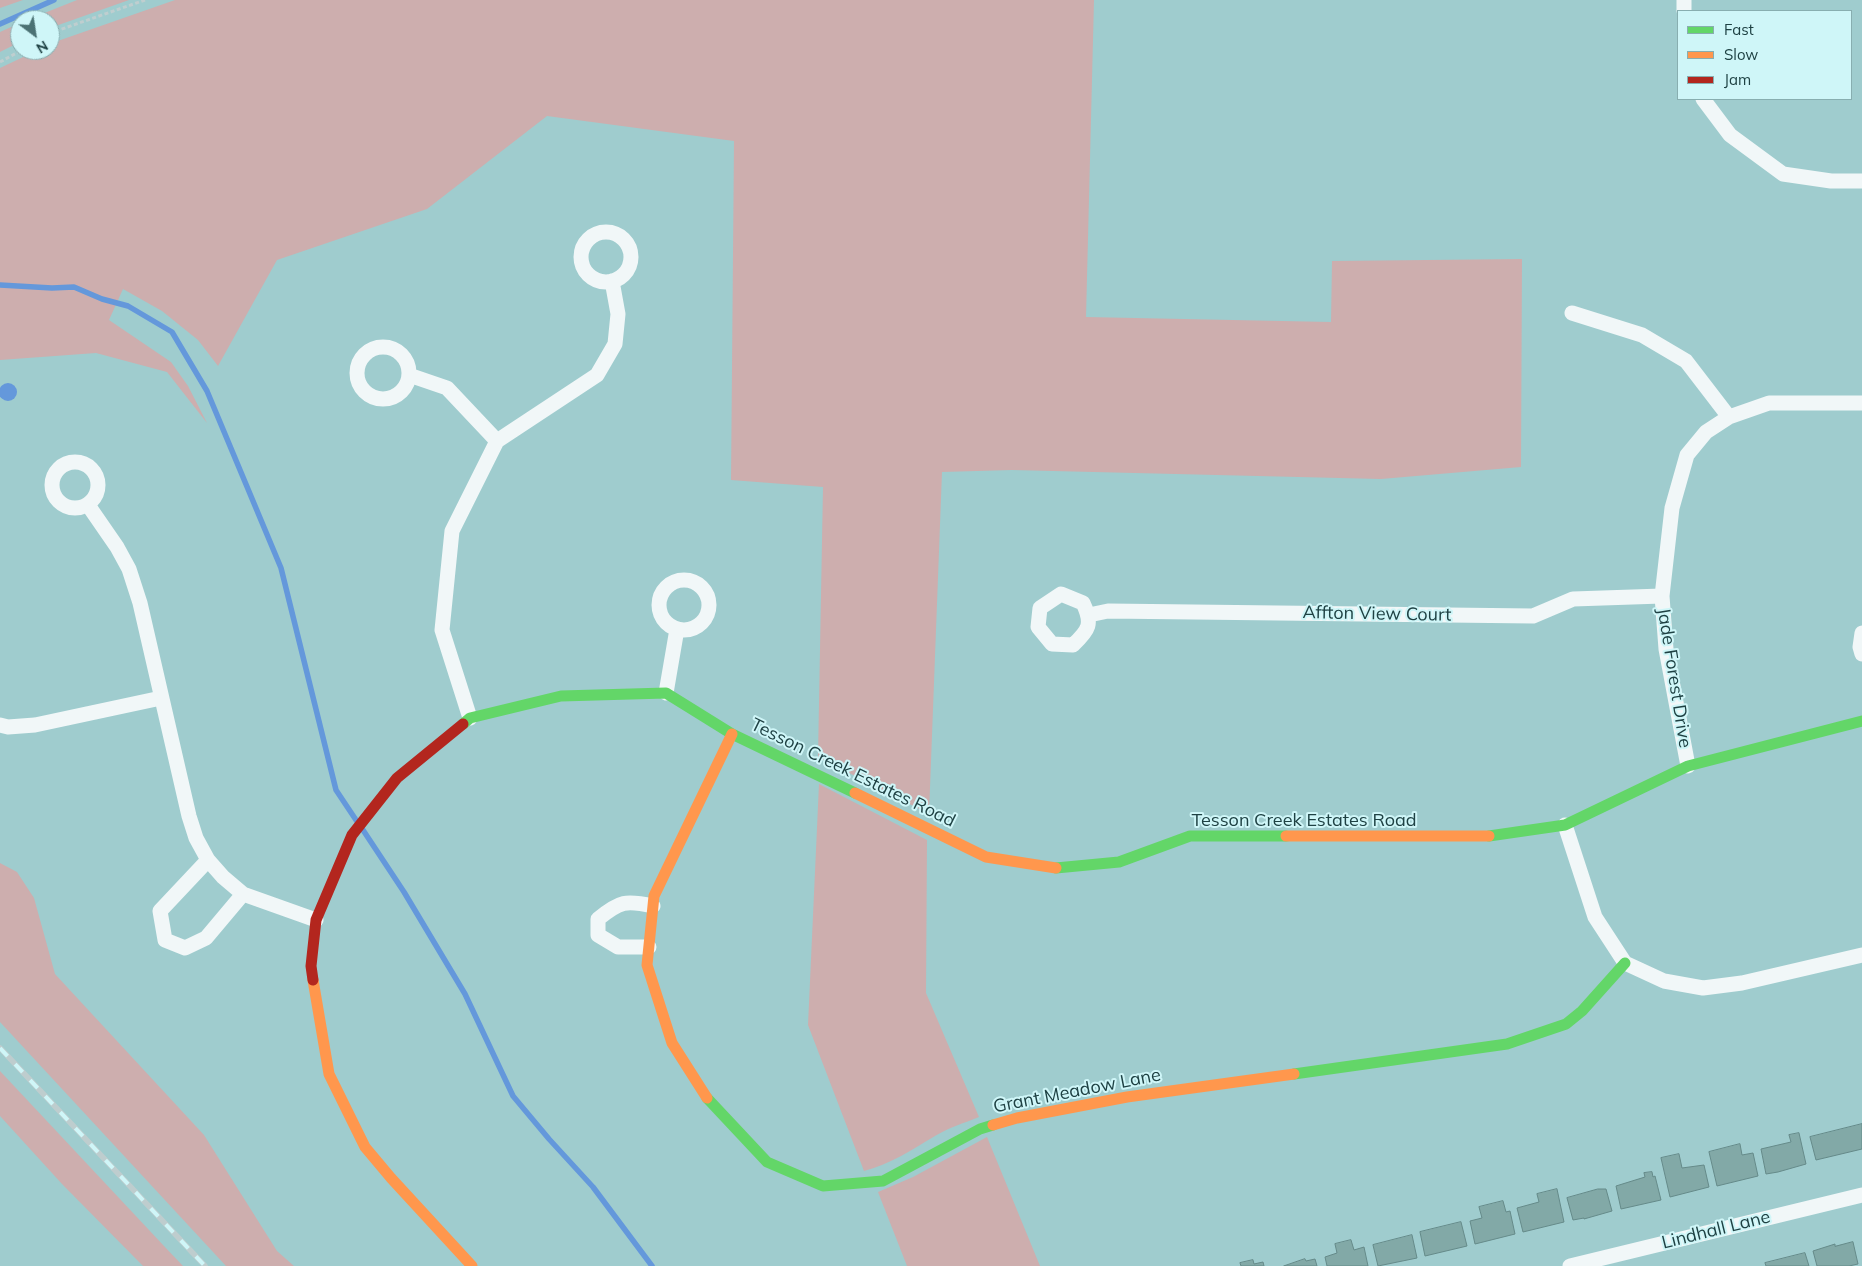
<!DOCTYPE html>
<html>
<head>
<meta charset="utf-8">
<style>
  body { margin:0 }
  #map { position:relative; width:1862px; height:1266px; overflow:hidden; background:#9fccce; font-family:Mulish,sans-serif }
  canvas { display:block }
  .legend { position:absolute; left:1677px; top:10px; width:175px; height:90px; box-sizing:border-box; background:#cff6f8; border:1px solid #88aeb0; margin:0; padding:6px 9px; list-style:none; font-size:15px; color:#1e4143 }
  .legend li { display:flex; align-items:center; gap:10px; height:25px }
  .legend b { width:25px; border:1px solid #88aeb0 }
  .north { position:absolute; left:10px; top:10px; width:50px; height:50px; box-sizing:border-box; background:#cff6f8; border:1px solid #88aeb0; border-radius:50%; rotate:149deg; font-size:14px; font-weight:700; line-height:20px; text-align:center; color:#1e4143 }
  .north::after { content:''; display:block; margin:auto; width:18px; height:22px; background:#4b7274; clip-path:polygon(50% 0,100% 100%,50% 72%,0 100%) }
</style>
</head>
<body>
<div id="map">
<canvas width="1862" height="1266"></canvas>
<ul class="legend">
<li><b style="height:6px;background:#63d668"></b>Fast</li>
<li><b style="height:6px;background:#ff974d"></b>Slow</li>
<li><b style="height:6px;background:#b3261e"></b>Jam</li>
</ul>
<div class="north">N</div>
</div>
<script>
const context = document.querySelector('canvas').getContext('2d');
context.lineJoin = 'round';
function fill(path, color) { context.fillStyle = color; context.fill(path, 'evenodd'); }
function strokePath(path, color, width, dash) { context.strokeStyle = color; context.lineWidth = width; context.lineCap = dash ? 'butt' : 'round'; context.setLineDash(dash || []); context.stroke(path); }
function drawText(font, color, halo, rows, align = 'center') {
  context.font = font + ' Mulish,sans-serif'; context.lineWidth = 4; context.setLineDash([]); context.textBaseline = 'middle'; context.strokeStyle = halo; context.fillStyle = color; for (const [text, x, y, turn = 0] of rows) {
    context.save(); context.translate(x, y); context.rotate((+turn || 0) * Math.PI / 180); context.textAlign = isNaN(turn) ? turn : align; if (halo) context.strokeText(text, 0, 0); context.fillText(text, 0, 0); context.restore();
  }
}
fill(new Path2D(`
  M0 0H23L0 8Z
  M77 0H129L50 28V20H27Z
  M175 0H1094L1086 317 1331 322 1332 261 1522 259 1521 467 1381 479 1012 470 942 472 929 814 818 757 823 487 731 480 734 141 547 116 427 209 277 260 218 366 198 340 162 311 123 289 109 320 171 362 188 386 207 423 167 372 96 353 0 360V68L38 50H50V44L52 43Z
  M20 23V42L0 52V32Z
  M819 784 927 840 926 993 979 1117C964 1123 948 1128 935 1136 911 1150 891 1164 864 1171L808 1025Z
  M0 863 17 872 34 898 55 974 204 1135 277 1251 294 1266H226L0 1022Z
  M0 1071 164 1246 183 1266H143L62 1184 0 1116Z
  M987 1137 1040 1266H907L878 1192 913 1177Z`), '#cdaeae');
fill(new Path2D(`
  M-1 392a9 9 0 1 1 18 0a9 9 0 1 1-18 0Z`), '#6498db');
strokePath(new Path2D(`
  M0 24 54 0
  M0 285 52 288 74 287 102 299 128 306 172 332 207 391 281 568 336 790 358 823
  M363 830 404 892 465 994 513 1096 549 1139 593 1187 652 1266`), '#6498db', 5.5);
const building = new Path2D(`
  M1862 1124V1149L1816 1160 1810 1137Z
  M1799 1133 1806 1164 1778 1172 1766 1174 1761 1149 1791 1142 1789 1135Z
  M1740 1144 1742 1155 1753 1153 1758 1176 1717 1186 1709 1152Z
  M1679 1154 1682 1168 1704 1165 1709 1187 1670 1197 1661 1158Z
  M1652 1172 1653 1177 1655 1176 1661 1200 1621 1209 1616 1186 1645 1177 1644 1173Z
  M1557 1189 1564 1222 1523 1232 1517 1208 1539 1202 1537 1194Z
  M1598 1189H1606L1612 1211 1584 1219V1218L1573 1220 1567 1198Z
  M1503 1201 1506 1212 1510 1211 1515 1234 1475 1244 1470 1221 1482 1218 1479 1207Z
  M1461 1222 1467 1246 1425 1256 1420 1232Z
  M1412 1235 1417 1258 1378 1266 1373 1245Z
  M1351 1240 1354 1250 1364 1247 1368 1266H1327L1325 1257 1337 1253 1335 1244Z
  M1853 1242 1858 1264 1849 1266H1817L1813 1251 1835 1244V1246Z
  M1805 1253 1809 1266H1766L1765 1263Z
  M1305 1259 1306 1261 1315 1259 1317 1266H1284Z
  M1253 1260 1254 1264 1263 1262 1264 1266H1241L1240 1263Z`);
fill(building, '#82a9a7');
strokePath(building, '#658a89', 1);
strokePath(new Path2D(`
  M50 35 59 30 145 0
  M0 62 22 50`), '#bfcecf', 3, [4, 2.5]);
strokePath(new Path2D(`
  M1684 0V11
  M1703 99 1730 135 1783 174 1831 181H1862
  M581 257a25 25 0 1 1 50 0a25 25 0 1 1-50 0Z
  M1572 313 1642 335 1686 361 1729 417
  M357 373a26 26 0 1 1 52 0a26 26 0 1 1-52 0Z
  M409 375 447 388 497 441
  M52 485a23 23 0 1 1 46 0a23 23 0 1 1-46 0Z
  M88 505 117 547 129 569 140 603 189 816 196 838 208 860 223 877 243 894 316 920
  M659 605a25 25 0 1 1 50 0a25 25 0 1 1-50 0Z
  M1061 594 1083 603C1093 624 1089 630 1073 645L1052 644 1038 627 1040 608Z
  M1089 615 1108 611 1533 616 1573 599 1662 596
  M1862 633 1860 647 1862 654
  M666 693 677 629
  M470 718 442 630 452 531 497 441 597 375 615 344 618 314 612 281
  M0 725 8 727 35 725 161 698
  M1688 766 1666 649 1662 596 1672 508 1687 455 1706 432 1729 417 1769 403H1862
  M1565 825 1595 917 1625 963 1664 981 1703 988 1742 983 1862 955
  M208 860 160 911 165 940 185 948 206 938 243 894
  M649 947H618L598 935V919C620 901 626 900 653 906
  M1570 1266 1862 1195`), '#f1f7f8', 15);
strokePath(new Path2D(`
  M463 724 470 718 561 696 666 693 732 734 855 793
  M1489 836 1565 825 1688 766 1862 721
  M1056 868 1119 862 1190 836H1286
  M1294 1074 1507 1044 1566 1024 1582 1011 1625 963
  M707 1098 767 1162 823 1186 883 1181 980 1129 993 1125`), '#63d668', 11);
strokePath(new Path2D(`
  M855 793 986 857 1056 868
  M1286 836H1489
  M313 980 329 1074 365 1147 391 1178 472 1266
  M707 1098 672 1043 647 965 654 896 732 734
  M993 1125 1017 1118 1127 1097 1294 1074`), '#ff974d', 11);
strokePath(new Path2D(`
  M313 980 311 966 316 920 352 835 397 778 463 724`), '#b3261e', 11);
const rail = new Path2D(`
  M0 1048 205 1266`);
strokePath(rail, '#becdce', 5.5);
strokePath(rail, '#cff6f8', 4, [11]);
drawText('18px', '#1e4143', '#cff6f8', [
  ["Affton View Court",1377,614,1],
  ["Jade Forest Drive",1674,678,81],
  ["Tesson Creek Estates Road",853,773,26],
  ["Tesson Creek Estates Road",1304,821],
  ["Grant Meadow Lane",1077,1091,-11],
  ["Lindhall Lane",1716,1230,-14]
]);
</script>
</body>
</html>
